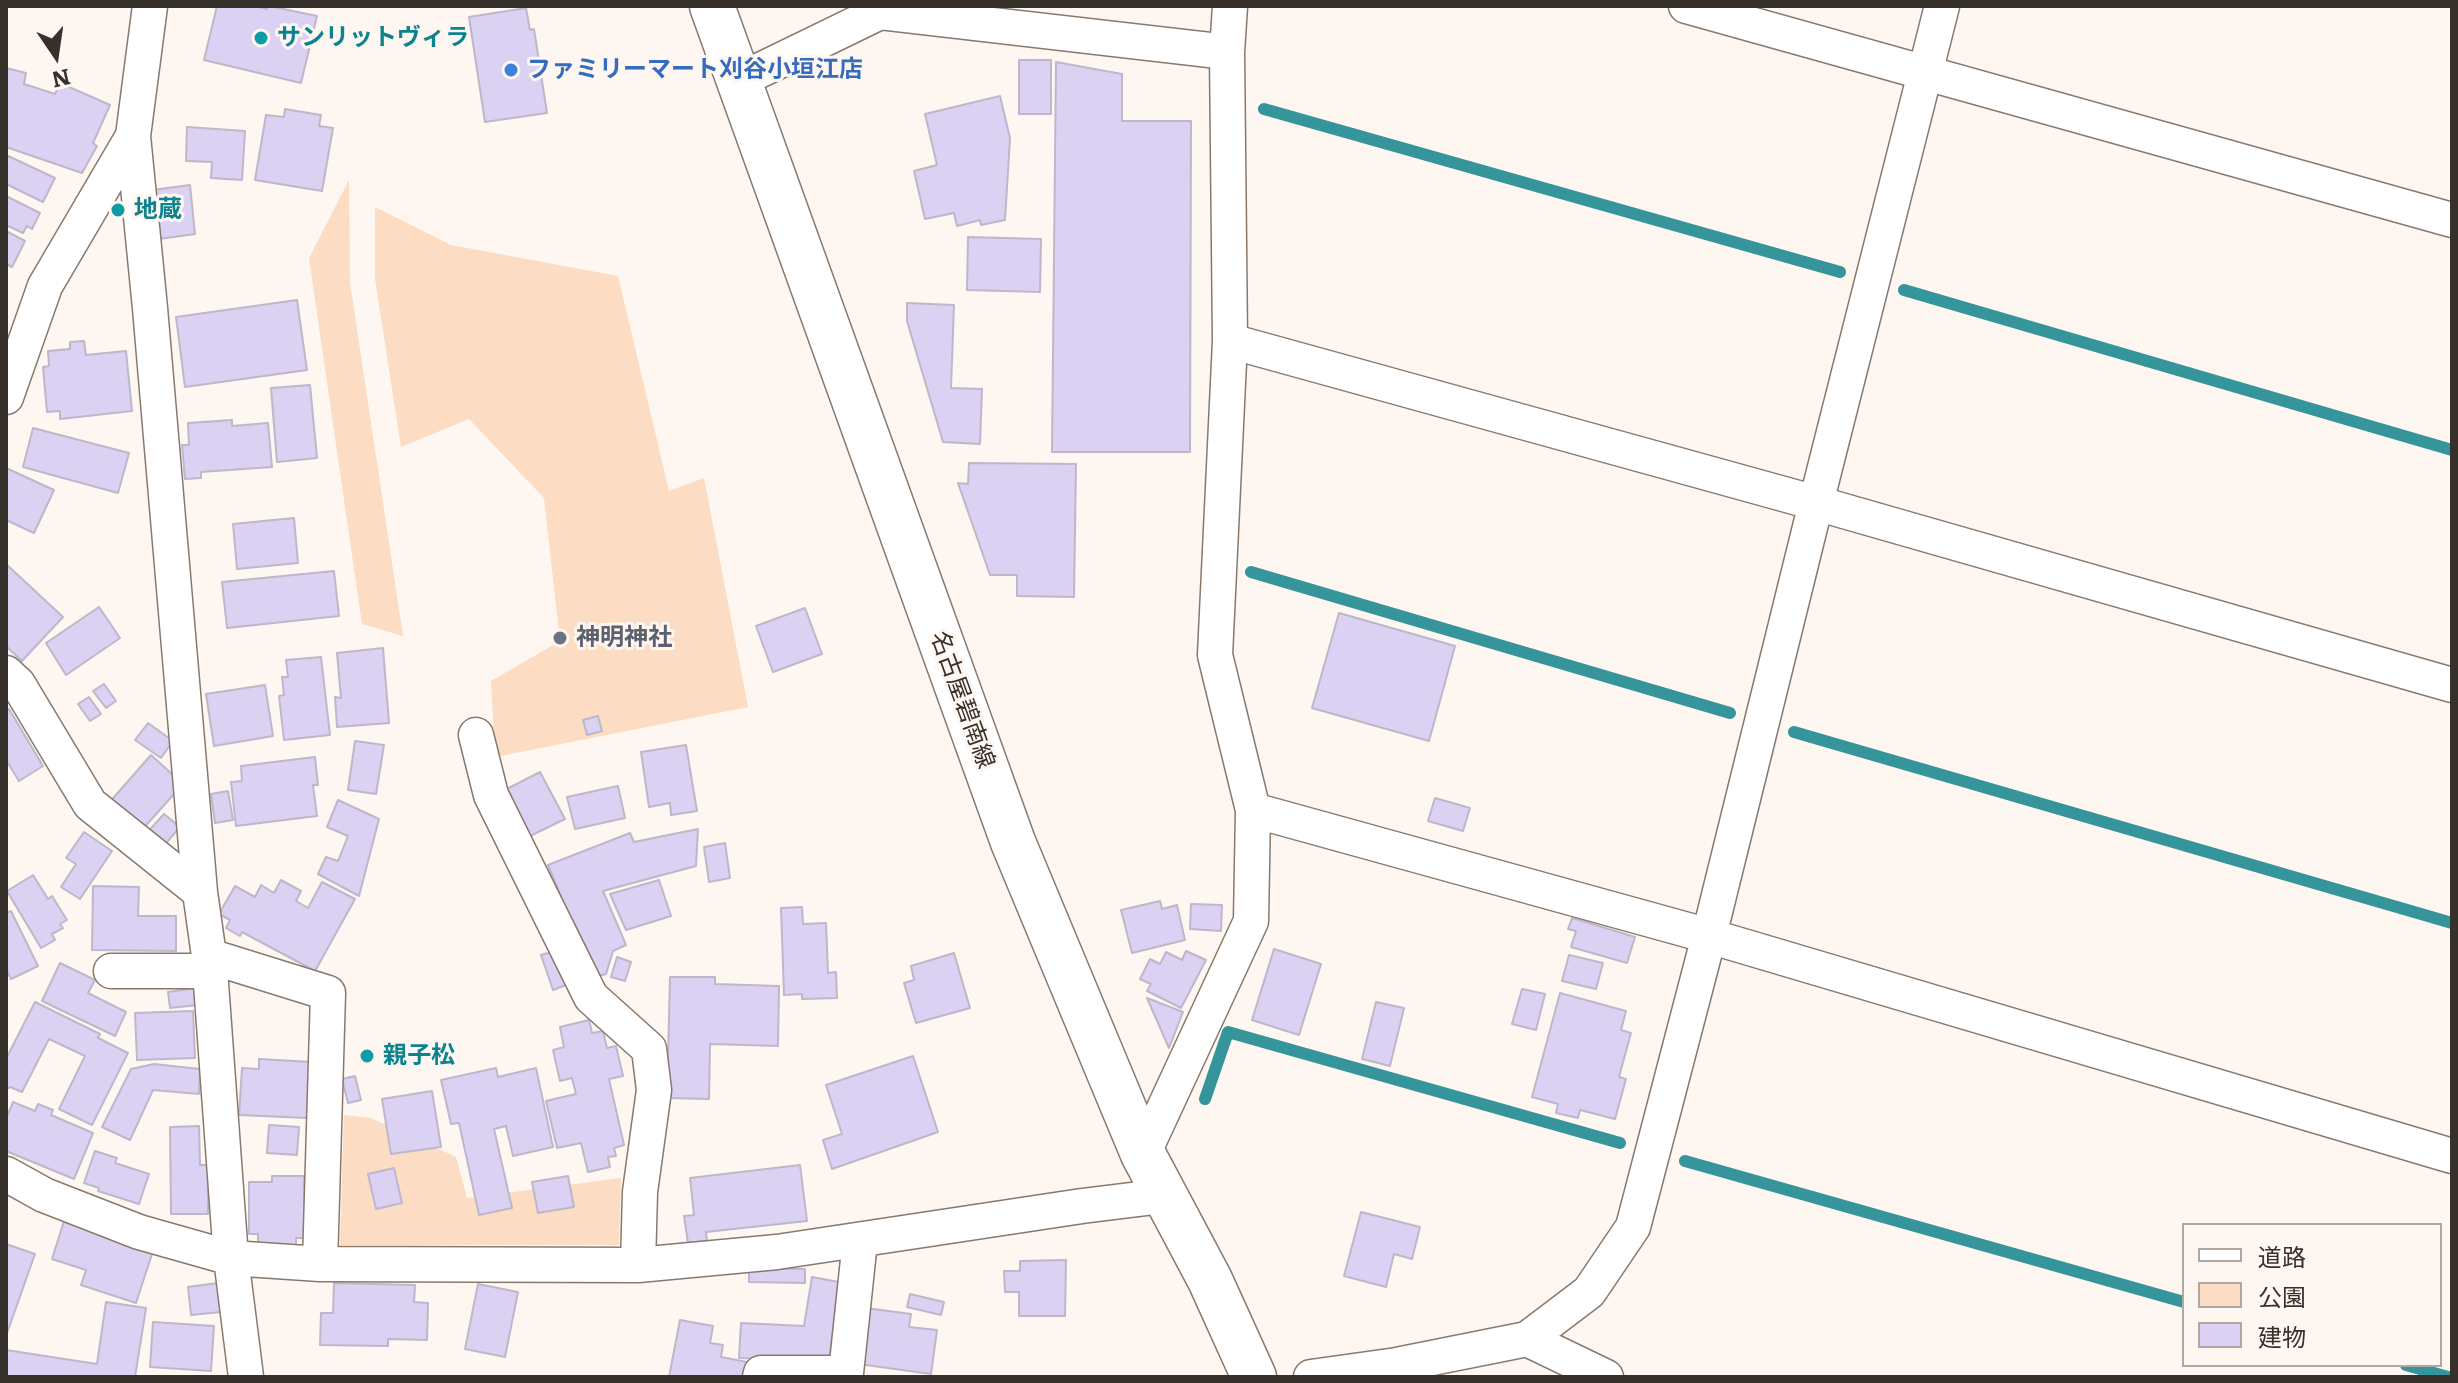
<!DOCTYPE html>
<html>
<head>
<meta charset="utf-8">
<style>
  body { margin:0 }
  #map { position:relative; width:2458px; height:1383px; overflow:hidden; background:#fef6f1; font-family:Literata,"Noto Sans JP",serif }
  canvas { display:block }
  .frame { position:absolute; inset:0; border:8px solid #37312b; pointer-events:none }
  .legend { position:absolute; left:2182px; top:1223px; width:260px; height:144px; box-sizing:border-box; background:#fef6f1; border:2px solid #aea7a2; margin:0; padding:10px 14px; list-style:none; font-size:24px; color:#37312b }
  .legend li { display:flex; align-items:center; gap:16px; height:40px }
  .legend b { width:40px; border:2px solid #aea7a2 }
  .north { position:absolute; left:16px; top:16px; width:80px; height:80px; -webkit-text-stroke:6px #fef6f1; paint-order:stroke; rotate:167deg; font-size:22px; font-weight:700; line-height:32px; text-align:center; color:#37312b }
  .north::after { content:''; display:block; margin:auto; width:28px; height:36px; background:#37312b; clip-path:polygon(50% 0,100% 100%,50% 72%,0 100%) }
</style>
</head>
<body>
<div id="map">
<canvas width="2458" height="1383"></canvas>
<div class="frame"></div>
<ul class="legend">
<li><b style="height:10px;background:#fff"></b>道路</li>
<li><b style="height:22px;background:#fcdcc2"></b>公園</li>
<li><b style="height:22px;background:#dbd2f3"></b>建物</li>
</ul>
<div class="north">N</div>
</div>
<script>
const context = document.querySelector('canvas').getContext('2d');
context.lineJoin = 'round';
function fill(path, color) { context.fillStyle = color; context.fill(path, 'evenodd'); }
function strokePath(path, color, width, dash) { context.strokeStyle = color; context.lineWidth = width; context.lineCap = dash ? 'butt' : 'round'; context.setLineDash(dash || []); context.stroke(path); }
function drawText(font, color, halo, rows, align = 'center') {
  context.font = font + ' Literata,"Noto Sans JP",serif'; context.lineWidth = 6; context.setLineDash([]); context.textBaseline = 'middle'; context.strokeStyle = halo; context.fillStyle = color; for (const [text, x, y, turn = 0] of rows) {
    context.save(); context.translate(x, y); context.rotate((+turn || 0) * Math.PI / 180); context.textAlign = isNaN(turn) ? turn : align; if (halo) context.strokeText(text, 0, 0); context.fillText(text, 0, 0); context.restore();
  }
}
fill(new Path2D(`
  M349 180 350 283 403 636 362 624 309 258Z
  M375 207 451 245 618 276 669 491 704 478 748 707 495 757 491 681 560 641 544 498 469 419 401 447 375 279Z
  M344 1115 371 1118 456 1157 467 1198 621 1178 619 1245H340Z`), '#fcdcc2');
strokePath(new Path2D(`
  M1264 109 1840 272
  M1904 290 2452 450
  M1251 572 1730 713
  M1794 732 2452 923
  M1205 1099 1228 1032 1620 1143
  M1685 1161 2184 1302
  M2406 1365 2448 1377`), '#36959a', 12);
const building = new Path2D(`
  M217 6H255L267 9 269 6 317 16 301 83 204 60Z
  M526 8 530 30 534 29 547 113 485 122 469 17Z
  M1019 60H1051V114H1019Z
  M1056 62 1122 74V121H1191L1190 452H1052Z
  M6 68 26 73 24 84 55 94 60 83 110 105 93 143 97 146 82 173 6 147Z
  M1000 96 1010 138 1005 220 981 225 980 220 957 226 954 213 925 219 914 171 937 165 925 114Z
  M285 109 321 115 319 126 333 128 322 191 255 180 266 115 284 117Z
  M187 127 245 131 242 180 211 178 212 162 186 161Z
  M6 155 55 178 43 202 6 184Z
  M190 185 195 234 159 239 153 190Z
  M6 196 40 213 32 229 27 226 23 233 6 225Z
  M6 231 25 241 12 267 6 264Z
  M968 237 1041 239 1040 292 967 290Z
  M297 300 307 370 185 387 176 317Z
  M907 303 954 305 951 388 982 389 980 444 943 442 907 321Z
  M84 341 86 355 126 351 132 411 60 419V411L47 412 43 367 49 366 48 351 70 349V342Z
  M310 385 317 458 277 462 271 388Z
  M232 420V426L268 423 272 467 201 472V478L185 479 182 445H189L188 423Z
  M33 428 129 453 118 493 23 467Z
  M969 463 1076 464 1074 597 1017 596V575H990L958 483 968 484Z
  M6 468 54 490 34 533 6 520Z
  M294 518 298 563 237 569 233 524Z
  M6 564 63 617 22 661 6 646Z
  M334 571 339 616 227 628 222 582Z
  M99 607 120 638 66 675 46 643Z
  M805 608 822 654 773 672 756 626Z
  M1339 613 1455 646 1429 741 1312 708Z
  M383 648 389 723 337 727 335 697 341 698 337 653Z
  M321 657 330 735 284 740 279 696 284 695 282 677H288L286 660Z
  M104 684 116 701 106 708 93 691Z
  M265 685 273 736 214 746 206 694Z
  M89 697 101 714 90 721 78 704Z
  M9 709 43 766 19 781 6 760V711Z
  M598 716 602 731 587 735 583 720Z
  M148 723 173 741 161 758 135 740Z
  M355 741 384 745 376 794 348 790Z
  M686 745 697 811 671 815 670 803 649 807 641 752Z
  M151 755 183 784 140 832 108 804Z
  M315 757 318 785H313L317 816 236 826 231 782 242 781 241 766Z
  M540 772 565 819 528 837 503 791Z
  M618 786 625 818 575 829 567 797Z
  M228 791 233 820 215 823 211 794Z
  M1435 798 1470 808 1463 831 1428 821Z
  M338 800 379 819 359 896 318 874 326 857 338 861 348 836 327 827Z
  M164 814 180 827 161 849 145 835Z
  M698 829 696 866 603 891 626 945 613 951 606 974 594 977 548 865 630 833 634 842Z
  M84 832 112 851 80 899 61 887 76 864 66 858Z
  M725 843 730 878 709 882 704 847Z
  M33 875 48 899 52 896 67 920 60 924 63 928 52 934 55 940 41 948 7 891Z
  M281 880 301 891 296 901 308 908 322 882 355 899 315 971 242 932 240 936 226 928 230 920 219 914 235 886 255 897 261 885 274 893Z
  M659 880 671 916 626 930 610 894Z
  M93 886 139 887 138 916H176V951L92 950Z
  M1160 901 1162 909 1177 905 1185 940 1132 953 1121 910Z
  M1191 904 1222 905 1221 931 1190 929Z
  M802 907 803 924 826 923 828 973 836 972 837 998 802 999V994L784 995 781 908Z
  M11 911 38 966 11 979 6 969V913Z
  M1572 918 1635 937 1627 963 1571 947 1576 931 1568 929Z
  M1274 949 1321 964 1299 1035 1252 1020Z
  M555 951 566 985 553 990 541 955Z
  M1186 951 1206 960 1181 1008 1147 991 1151 984 1140 979 1150 959 1160 964 1166 952 1182 960Z
  M954 953 970 1008 916 1023 904 983 914 980 911 966Z
  M1569 955 1603 963 1596 989 1562 981Z
  M617 957 631 962 625 981 611 977Z
  M60 963 95 980 88 993 126 1012 115 1036 42 1001Z
  M670 977H715V984L779 986 778 1046 710 1044 709 1099 667 1098Z
  M196 988 198 1005 170 1008 168 992Z
  M1522 989 1545 994 1536 1030 1512 1024Z
  M1560 993 1626 1011 1621 1030 1631 1033 1619 1077 1626 1079 1615 1119 1580 1110 1578 1118 1556 1113 1558 1104 1532 1097Z
  M1147 998 1183 1012 1169 1048Z
  M35 1002 100 1034 98 1038 128 1053 92 1125 59 1109 85 1056 49 1039 22 1092 10 1087 6 1090V1059Z
  M1376 1002 1404 1008 1390 1066 1362 1059Z
  M193 1011 195 1058 137 1060 135 1013Z
  M589 1020 592 1033 603 1031 607 1048 616 1046 623 1076 609 1079 624 1145 614 1148 616 1156 608 1157 610 1167 588 1172 581 1143 557 1148 546 1101 576 1094 572 1078 560 1081 553 1050 564 1047 560 1027Z
  M913 1056 938 1132 832 1169 823 1140 842 1134 826 1085Z
  M259 1059 311 1062 307 1118 239 1115 242 1068 259 1069Z
  M154 1064 200 1069 199 1094 153 1090 130 1140 102 1127 131 1069Z
  M496 1068 498 1077 536 1068 553 1147 513 1156 506 1126 494 1129 512 1208 479 1215 459 1123 451 1124 441 1080Z
  M355 1076 361 1100 348 1103 342 1079Z
  M432 1091 441 1147 391 1154 382 1099Z
  M13 1102 35 1111 38 1104 53 1110 51 1115 93 1133 74 1179 6 1151V1119Z
  M269 1125 299 1127 297 1155 267 1153Z
  M199 1126 200 1165H208V1214H171L170 1127Z
  M95 1151 117 1158 115 1163 149 1174 139 1204 98 1191 99 1188 84 1183Z
  M800 1165 807 1221 706 1232 707 1241 688 1243 684 1216 694 1215 690 1178Z
  M394 1168 402 1203 376 1209 368 1174Z
  M272 1176H304L305 1238H296V1247H258V1234H249V1182H272Z
  M568 1176 574 1207 538 1213 532 1182Z
  M1361 1212 1420 1227 1412 1259 1394 1254 1386 1287 1344 1276Z
  M64 1221 153 1251 136 1303 81 1285 86 1270 52 1259Z
  M6 1244 35 1254 6 1336Z
  M1066 1260 1065 1316H1019V1292H1005L1004 1271H1020V1261Z
  M749 1268 805 1269V1283L749 1282Z
  M812 1277 839 1282 829 1361 739 1358 741 1323 804 1326Z
  M218 1283 221 1312 191 1315 188 1287Z
  M334 1283 415 1285 414 1302 428 1303 427 1340 388 1339V1346L320 1345 321 1313H333Z
  M478 1284 518 1292 505 1357 465 1349Z
  M910 1294 944 1302 941 1315 907 1307Z
  M106 1302 146 1308 135 1377H6V1350L97 1364Z
  M866 1308 911 1314 909 1327 937 1330 931 1374 859 1364Z
  M680 1320 713 1326 710 1343 723 1345 721 1357 747 1362 744 1377H669Z
  M153 1322 214 1326 211 1371 150 1367Z`);
fill(building, '#dbd2f3');
strokePath(building, '#bdb7ca', 2);
const street = new Path2D(`
  M150 6 133 136 150 308 200 892 209 956 231 1258 246 1377
  M1230 6 1227 52 1230 341 1215 655 1253 810 1709 936 2452 1156
  M1686 6 2452 220
  M740 80 880 12 1227 52
  M1230 341 1816 503 2452 685
  M6 397 45 286 133 136
  M6 673 18 684 90 804 200 892
  M476 735 491 795 591 997 649 1049 654 1090 640 1192 638 1265
  M209 956 328 993 320 1264
  M111 971H211
  M1143 1154 1251 921 1253 810
  M6 1174 44 1195 139 1232 231 1258 320 1264 638 1265 777 1252 1082 1206 1163 1196
  M1527 1339 1606 1377
  M760 1377 761 1373H846L860 1241
  M1311 1377 1397 1365 1527 1339 1589 1292 1633 1227 1709 936 1816 503 1942 6`);
const primary = new Path2D(`
  M712 6 1013 842 1143 1154 1210 1280 1254 1377`);
strokePath(street, '#89796d', 37);
strokePath(primary, '#89796d', 47);
strokePath(street, '#fff', 34);
strokePath(primary, '#fff', 44);
for (const [x, y, r, color] of [
  [261,38,8,"#0f9aa8"],
  [511,70,8,"#3f7fe0"],
  [118,210,8,"#0f9aa8"],
  [560,638,8,"#6b7280"],
  [367,1056,8,"#0f9aa8"]
]) { const dot = new Path2D(); dot.arc(x, y, r, 0, 2 * Math.PI); context.fillStyle = color; context.fill(dot); strokePath(dot, '#fef6f1', 3); }
drawText('bold 24px', '#0d838f', '#fef6f1', [
  ["サンリットヴィラ",277,38],
  ["地蔵",134,210],
  ["親子松",383,1056]
], 'left');
drawText('bold 24px', '#366cbe', '#fef6f1', [
  ["ファミリーマート刈谷小垣江店",527,70]
], 'left');
drawText('bold 24px', '#5b616d', '#fef6f1', [
  ["神明神社",576,638]
], 'left');
drawText('24px', '#37312b', '#fef6f1', [
  ["名古屋碧南線",962,700,70]
]);
</script>
</body>
</html>
